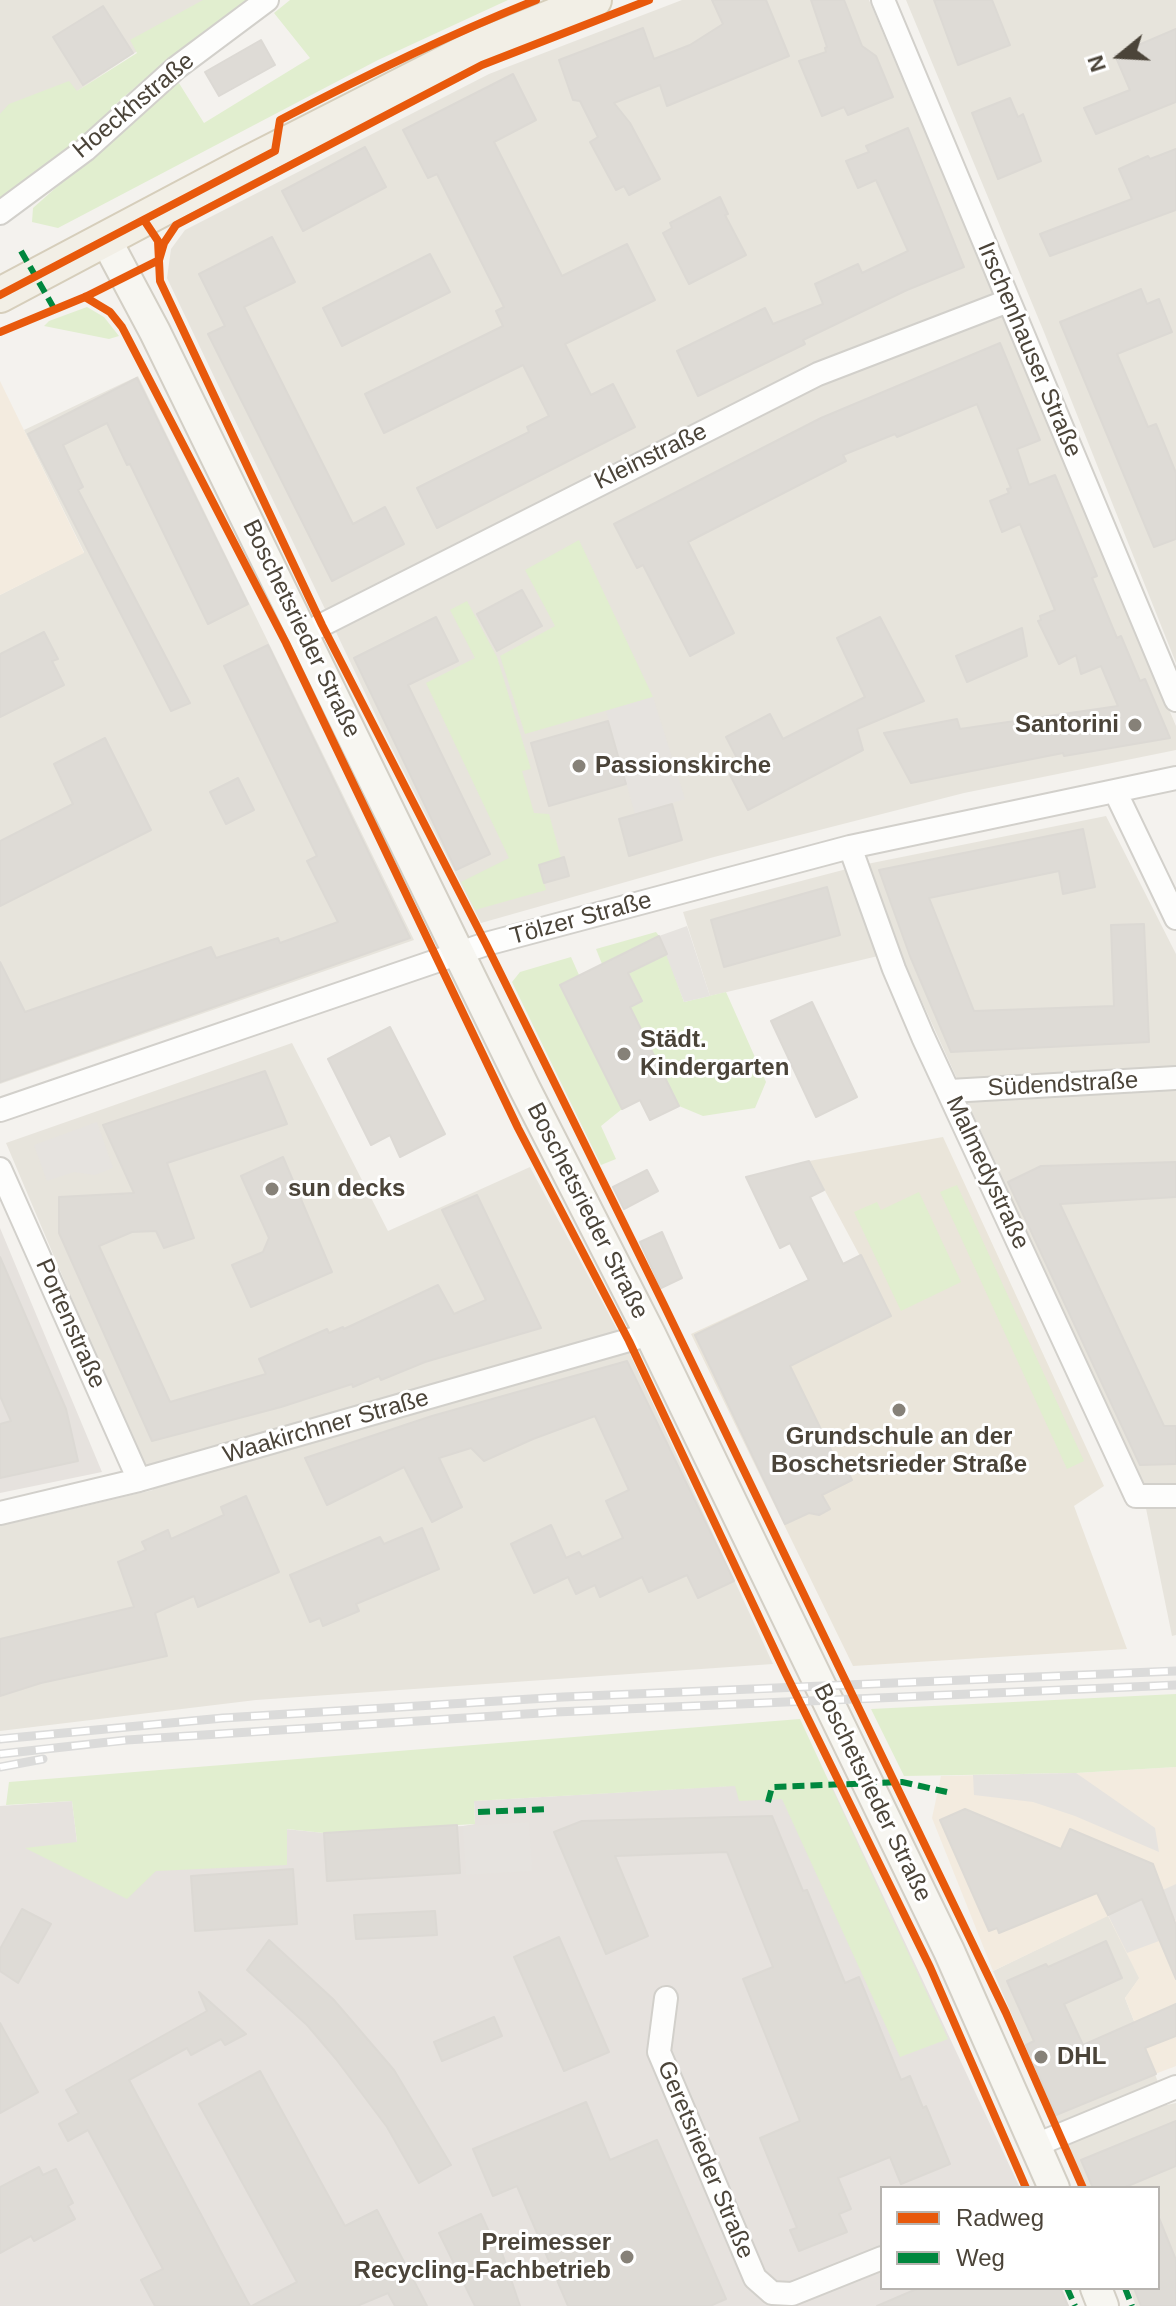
<!DOCTYPE html>
<html>
<head>
<meta charset="utf-8">
<style>
  body { margin:0 }
  #map { position:relative; width:1176px; height:2306px; overflow:hidden; background:#f4f2ee; font-family:Helvetica,sans-serif }
  canvas { display:block }
  .legend { position:absolute; left:880px; top:2186px; width:280px; height:104px; box-sizing:border-box; background:#fff; border:2px solid #b7b4b0; margin:0; padding:10px 14px; list-style:none; font-size:24px; color:#4b4439 }
  .legend li { display:flex; align-items:center; gap:16px; height:40px }
  .legend b { width:40px; border:2px solid #b7b4b0 }
  .north { position:absolute; left:1080px; top:16px; width:80px; height:80px; -webkit-text-stroke:6px #fff; paint-order:stroke; rotate:252deg; font-size:22px; font-weight:700; line-height:32px; text-align:center; color:#4b4439 }
  .north::after { content:''; display:block; margin:auto; width:28px; height:36px; background:#4b4439; clip-path:polygon(50% 0,100% 100%,50% 72%,0 100%) }
</style>
</head>
<body>
<div id="map">
<canvas width="1176" height="2306"></canvas>
<ul class="legend">
<li><b style="height:10px;background:#e8590c"></b>Radweg</li>
<li><b style="height:10px;background:#00873e"></b>Weg</li>
</ul>
<div class="north">N</div>
</div>
<script>
const context = document.querySelector('canvas').getContext('2d');
context.lineJoin = 'round';
function fill(path, color) { context.fillStyle = color; context.fill(path, 'evenodd'); }
function strokePath(path, color, width, dash) { context.strokeStyle = color; context.lineWidth = width; context.lineCap = dash ? 'butt' : 'round'; context.setLineDash(dash || []); context.stroke(path); }
function drawText(font, color, halo, rows, align = 'center') {
  context.font = font + ' Helvetica,sans-serif'; context.lineWidth = 6; context.setLineDash([]); context.textBaseline = 'middle'; context.strokeStyle = halo; context.fillStyle = color; for (const [text, x, y, turn = 0] of rows) {
    context.save(); context.translate(x, y); context.rotate((+turn || 0) * Math.PI / 180); context.textAlign = isNaN(turn) ? turn : align; if (halo) context.strokeText(text, 0, 0); context.fillText(text, 0, 0); context.restore();
  }
}
fill(new Path2D(`
  M0 0H214L76 92 0 130Z
  M682 0H869L1176 726V750L964 793 714 857 481 923 387 739 167 278 171 249 185 230 489 74Z
  M906 0H1176V663L1044 332Z
  M138 376 414 940 0 1084V595L84 552 24 430Z
  M1106 816 1176 954V1635L1172 1636 1141 1484 899 951 710 996 683 912 862 865Z
  M292 1043 388 1231 530 1167 629 1352 773 1664 256 1700 0 1731V1526L153 1490 6 1143Z
  M1108 1915 1140 1978 1125 1998 1167 2105 1176 2103V2306H1136L1129 2288H1158V2188H1086L993 1971Z`), '#e7e4dc');
fill(new Path2D(`
  M0 381 84 553 0 595Z
  M1176 1767V2066L1155 2074 1125 1998 1139 1978 1108 1916 993 1971 932 1818 941 1776 1076 1773Z`), '#f3ebdf');
fill(new Path2D(`
  M0 1228 102 1472 0 1493Z
  M829 1780 1020 2188H882V2288H1062L1069 2306H0V1806L72 1801 77 1842 286 1829 324 1833 463 1826 475 1824 474 1801Z`), '#e6e2de');
fill(new Path2D(`
  M943 1137 1104 1486 1074 1506 1127 1649 853 1666 691 1334 860 1256 809 1161Z`), '#eae5da');
fill(new Path2D(`
  M203 0H250L147 77 116 104 74 147 0 203V114L9 104 69 81 77 91 137 53 130 40Z
  M290 0H508L378 60 58 228 32 222 33 208 177 80 204 123 310 58 274 13Z
  M87 307 104 317 119 336 109 339 44 326 49 321Z
  M579 540 653 697 525 734 500 656 555 626 525 570Z
  M467 601 497 657 531 769 522 771 534 813 549 814 561 858 539 865 546 890 475 910 461 882 509 858 426 683 475 658 450 610Z
  M656 932 659 936 602 964 596 949Z
  M667 954 684 1002 726 992 766 1082 755 1108 703 1116 679 1106 630 1007 642 1001 629 973Z
  M571 957 579 975 561 985 622 1109 601 1126 616 1159 601 1165 512 982 520 972Z
  M957 1185 1084 1461 1067 1469 940 1192Z
  M919 1192 961 1282 901 1311 854 1212 877 1202 881 1210Z
  M1176 1694V1767L1076 1773 904 1776 871 1709Z
  M800 1719 948 2039 900 2057 782 1799 739 1801 735 1786 474 1801 475 1824 324 1833 287 1829V1865L156 1871 127 1899 25 1848 77 1842 72 1801 6 1805 9 1782Z`), '#e1eecf');
fill(new Path2D(`
  M653 697 685 799 635 814 606 711Z
  M687 926 710 996 684 1002 659 936Z
  M97 1122 113 1168 95 1175 74 1172 47 1181 34 1145Z
  M1076 1773 1155 1828 1159 1852 1075 1816 1033 1802 974 1795 973 1775Z
  M529 1822 532 1871 466 1875 463 1826Z
  M1176 1884V1920L1155 1929 1159 1941 1127 1953 1108 1915Z`), '#e6e3df');
const building = new Path2D(`
  M712 0H766L789 56 667 106 660 85 614 103 630 123 660 179 629 195 624 186 616 190 590 142 598 137 580 101 573 100 559 60 643 28 654 59 690 45 723 24Z
  M811 0H844L862 46 876 56 893 97 848 115 844 107 822 116 799 61 826 52 825 48 827 47Z
  M934 0H992L1010 45 958 65Z
  M103 6 133 53 83 85 53 37Z
  M1176 29V102L1096 134 1084 108 1130 90 1115 55Z
  M261 40 275 65 219 96 205 72Z
  M513 74 536 120 494 142 562 276 627 244 655 300 565 344 591 395 613 384 635 427 437 528 417 488 529 432 527 427 549 416 523 365 384 433 365 394 503 326 496 311 504 307 437 174 428 178 403 130Z
  M1010 98 1018 117 1023 114 1041 161 998 179 972 113Z
  M908 128 964 267 907 290 803 340 805 344 698 396 677 351 765 308 773 324 823 304 815 284 858 264 862 273 908 251 876 180 858 188 846 161 869 152 866 146Z
  M365 147 386 187 303 231 282 191Z
  M1176 149V210L1050 256 1040 234 1132 199 1119 169 1148 156 1150 159Z
  M720 197 728 214 725 215 746 255 689 284 663 233 672 228 670 223Z
  M272 237 295 282 244 307 353 524 385 507 404 544 332 581 208 334 225 326 199 274Z
  M430 254 450 292 342 346 323 308Z
  M1141 289 1147 304 1159 299 1172 332 1117 354 1148 427 1156 424 1176 473V539L1154 547 1060 322Z
  M1000 343 1040 440 1017 449 1029 485 1055 475 1097 576 1092 578 1117 638 1121 636 1140 681 1145 679 1170 738 1064 756 1063 753 911 783 884 733 957 719 960 729 1118 706 1101 666 1081 674 1076 655 1059 664 1038 621 1041 620 1040 616 1055 610 1020 524 1002 532 990 501 1009 493 1007 489 1011 488 977 404 897 437 895 434 843 455 846 461 688 542 734 633 690 656 643 565 637 568 614 524 821 418Z
  M137 378 248 604 208 624 130 464 127 465 107 423 63 445 83 487 78 490 190 703 171 711 28 434Z
  M522 590 542 626 497 651 477 614Z
  M436 617 458 661 408 685 490 854 456 870 354 658Z
  M880 617 924 701 857 729 863 750 748 810 727 769 739 762 726 737 770 714 783 739 865 697 837 638Z
  M1022 628 1027 656 967 682 956 656Z
  M44 632 58 659 52 661 64 685 0 717V654Z
  M268 645 410 938 0 1082V962L25 1012 211 947 216 958 278 938 280 943 338 922 307 861 317 856 224 666Z
  M608 721 626 784 549 806 531 743Z
  M105 738 151 830 0 906V841L73 804 54 764Z
  M238 778 254 810 226 824 210 792Z
  M672 804 682 840 629 856 619 819Z
  M1083 829 1095 887 1063 894 1059 871 929 898 974 1011 1114 1006 1111 925 1144 924 1149 1042 951 1052 910 956 879 870Z
  M564 857 569 876 544 883 539 865Z
  M827 887 840 935 724 967 711 920Z
  M659 936 667 954 628 973 642 1001 630 1007 679 1106 650 1120 640 1100 622 1109 560 985Z
  M812 1002 857 1097 816 1117 771 1021Z
  M390 1027 445 1134 400 1157 390 1135 371 1145 328 1059Z
  M265 1071 287 1124 167 1163 194 1238 164 1248 156 1231 132 1232 99 1246 170 1402 266 1374 259 1359 327 1329 329 1333 343 1327 344 1329 438 1285 454 1314 486 1300 442 1210 477 1195 541 1328 425 1362 381 1380 379 1376 353 1387 352 1384 281 1407 152 1441 59 1233V1197L134 1193 103 1125Z
  M283 1157 332 1272 251 1307 232 1265 263 1252 269 1238 241 1176Z
  M809 1161 824 1190 810 1197 843 1264 861 1255 891 1316 790 1366 836 1460 843 1462 852 1480 822 1495 830 1509 819 1515 809 1513 785 1524 695 1335 809 1280 790 1243 780 1248 746 1177Z
  M1176 1162V1197L1060 1204 1164 1426H1176V1464L1140 1465 1008 1182 1041 1166Z
  M647 1170 658 1191 624 1209 613 1187Z
  M662 1232 682 1278 661 1288 640 1242Z
  M0 1257 66 1409 78 1461 0 1478V1424L11 1421 0 1396Z
  M627 1361 734 1581 698 1598 687 1575 649 1592 642 1577 600 1597 595 1585 576 1594 568 1577 534 1593 511 1544 551 1525 566 1558 579 1552 582 1557 623 1538 606 1501 629 1490 595 1416 533 1439 484 1461 471 1448 439 1458 462 1507 432 1522 404 1467 327 1505 305 1458 432 1416Z
  M246 1496 279 1572 198 1607 194 1596 155 1613 167 1656 41 1683 0 1696V1639L134 1607 118 1562 146 1550 142 1542 168 1530 171 1539 224 1515 221 1507Z
  M422 1528 439 1569 356 1604 359 1611 323 1626 320 1618 310 1622 290 1575 380 1537 384 1544Z
  M965 1809 1061 1849 1070 1829 1153 1864 1176 1925V1979L1142 1899 1108 1915 1097 1893 999 1933 997 1928 989 1931 940 1820Z
  M772 1816 803 1891 807 1890 845 1983 859 1977 901 2080 910 2076 923 2108 926 2106 950 2164 901 2184 890 2157 838 2178 851 2209 839 2214 847 2232 799 2251 790 2230 797 2228 760 2138 800 2121 743 1979 773 1967 727 1852 615 1856 648 1936 606 1954 554 1832 582 1821Z
  M457 1825 460 1873 327 1881 324 1833Z
  M293 1869 297 1924 195 1931 191 1876Z
  M22 1909 51 1924 18 1983 0 1971V1949Z
  M435 1911 437 1935 356 1939 354 1915Z
  M559 1937 609 2052 564 2071 514 1957Z
  M269 1940 333 1999 394 2070 451 2165 419 2183 387 2127 336 2059 307 2025 247 1970Z
  M1106 1941 1122 1978 1064 2004 1083 2045 1176 2004V2036L1145 2048 1156 2074 1056 2115 1026 2045 1034 2041 1007 1981 1046 1964 1048 1967Z
  M199 1992 246 2034 225 2045 221 2039 191 2055 187 2048 129 2080 250 2306H155L141 2280 163 2269 88 2130 68 2141 59 2124 79 2113 66 2090 207 2011Z
  M494 2017 502 2036 442 2061 434 2042Z
  M0 2023 38 2092 0 2113Z
  M260 2071 345 2226 377 2210 427 2306H395L388 2293 357 2306H252L297 2282 199 2104Z
  M586 2102 610 2160 657 2140 726 2299 710 2306H568L517 2186 493 2196 473 2149Z
  M1176 2121V2166L1123 2188H1093L1081 2160Z
  M39 2167 43 2175 56 2169 73 2203 68 2206 75 2219 34 2241 31 2236 0 2253V2187Z
  M481 2214 494 2243 498 2241 520 2306H475L439 2233Z
  M1159 2218 1176 2260V2306H1141L1134 2288H1158Z
  M919 2288H1060L1068 2306H877Z`);
fill(building, '#dedbd6');
strokePath(building, '#dcd9d4', 2);
const minor = new Path2D(`
  M883 0 1176 700
  M0 213 85 150 176 68 267 0
  M304 634 818 374 1008 301
  M1115 791 1176 918
  M850 847 894 969 923 1037 1136 1496H1176
  M950 1091 1176 1078
  M0 1110 486 944 850 847 1176 778
  M0 1169 139 1480
  M0 1513 139 1480 650 1334
  M666 1998 659 2052 755 2278 772 2293 792 2294 882 2258
  M1036 2145 1176 2087`);
const secondary = new Path2D(`
  M106 240 155 332 525 1089 650 1334 949 1951 1054 2188
  M1096 2288 1103 2306`);
const primary = new Path2D(`
  M0 295 243 166 475 48 594 0`);
strokePath(minor, '#d2d0cb', 26);
strokePath(secondary, '#d3cfc5', 34);
strokePath(primary, '#d6cebb', 38);
strokePath(minor, '#fdfdfc', 22);
strokePath(secondary, '#f7f6f1', 30);
strokePath(primary, '#f2efe6', 34);
const rail = new Path2D(`
  M0 1739 223 1718 563 1697 1176 1671
  M0 1754 127 1740 556 1712 1176 1685
  M0 1767 43 1759`);
strokePath(rail, '#dbdbda', 9);
strokePath(rail, '#fff', 6, [18]);
strokePath(new Path2D(`
  M21 251 55 310
  M768 1802 772 1787 902 1782 947 1792
  M478 1812 548 1809
  M1067 2288 1075 2306
  M1125 2288 1132 2306`), '#00873e', 6, [12, 6]);
strokePath(new Path2D(`
  M144 220 158 241 160 281 322 625 486 944 665 1307 1006 2013 1083 2188
  M0 295 275 151 280 120C364 76 448 35 536 0
  M85 297 110 312 122 327 286 643 518 1128 629 1341 784 1670 930 1967 1026 2188
  M0 332 85 297 159 260 164 243 176 225 482 65 649 0`), '#e8590c', 8);
for (const [x, y, r, color] of [
  [1135,725,8,"#868178"],
  [579,766,8,"#868178"],
  [624,1054,8,"#868178"],
  [272,1189,8,"#868178"],
  [899,1410,8,"#868178"],
  [1041,2057,8,"#868178"],
  [627,2257,8,"#868178"]
]) { const dot = new Path2D(); dot.arc(x, y, r, 0, 2 * Math.PI); context.fillStyle = color; context.fill(dot); strokePath(dot, '#fff', 3); }
drawText('24px', '#4b4439', '#fff', [
  ["Hoeckhstraße",134,106,-40],
  ["Irschenhauser Straße",1029,350,67],
  ["Kleinstraße",651,457,-26],
  ["Boschetsrieder Straße",301,629,64],
  ["Tölzer Straße",581,919,-15],
  ["Südendstraße",1063,1085,-3],
  ["Malmedystraße",987,1173,65],
  ["Boschetsrieder Straße",587,1211,63],
  ["Portenstraße",70,1324,66],
  ["Waakirchner Straße",326,1427,-16],
  ["Boschetsrieder Straße",872,1793,64],
  ["Geretsrieder Straße",705,2160,67]
]);
drawText('bold 24px', '#4b4439', '#fff', [
  ["Santorini",1119,725,"right"],
  ["Passionskirche",595,766],
  ["Städt.",640,1040],
  ["Kindergarten",640,1068],
  ["sun decks",288,1189],
  ["Grundschule an der",899,1437,"center"],
  ["Boschetsrieder Straße",899,1465,"center"],
  ["DHL",1057,2057],
  ["Preimesser",611,2243,"right"],
  ["Recycling-Fachbetrieb",611,2271,"right"]
], 'left');
</script>
</body>
</html>
